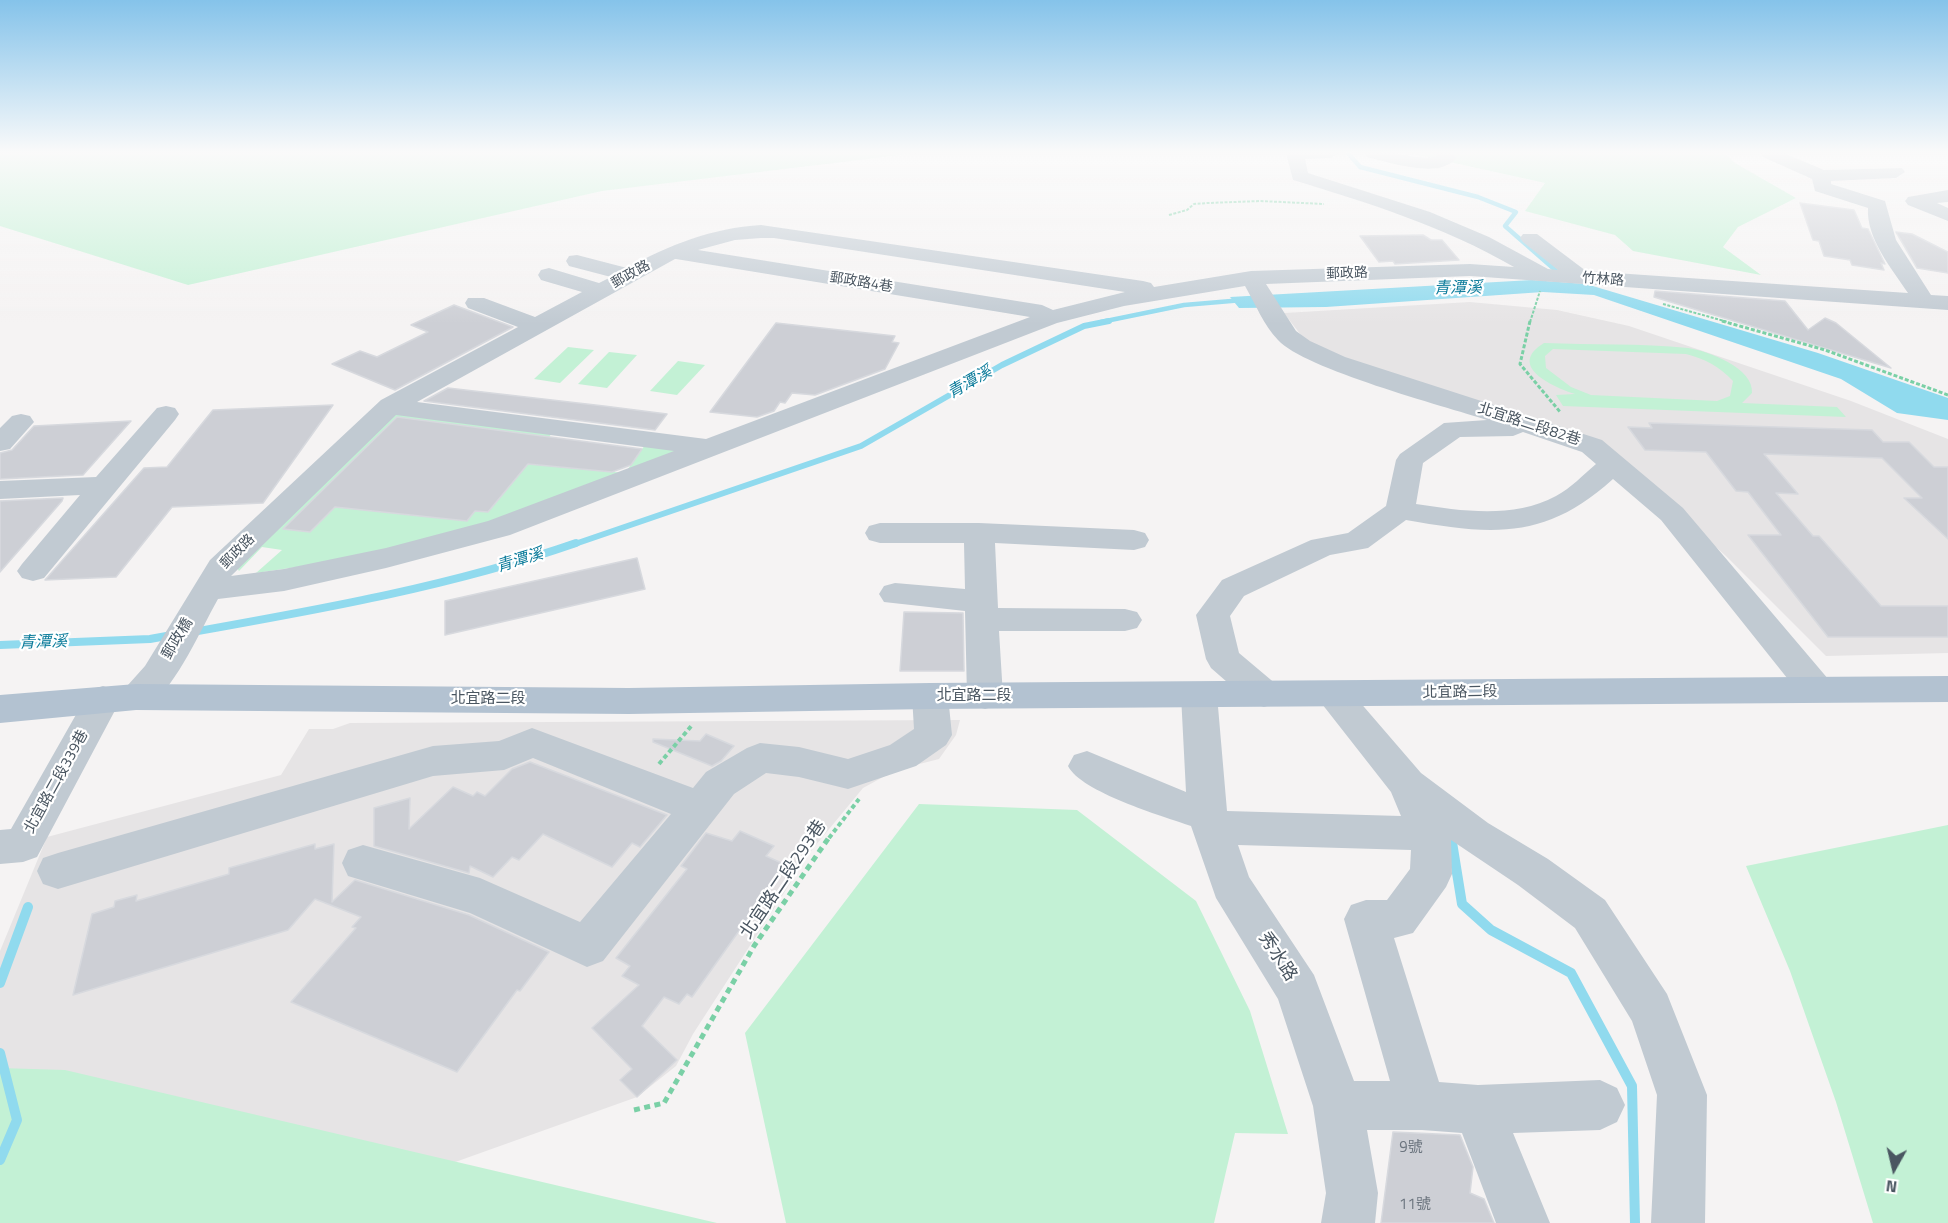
<!DOCTYPE html>
<html>
<head>
<meta charset="utf-8">
<style>
  body { margin:0 }
  #map { position:relative; width:1948px; height:1223px; overflow:hidden; background:#f5f3f3; font-family:"Titillium Web",sans-serif }
  canvas { display:block }
  .north { position:absolute; left:1864px; top:1139px; width:60px; height:60px; -webkit-text-stroke:4px #fff; paint-order:stroke; rotate:188deg; font-size:16px; font-weight:700; line-height:24px; text-align:center; color:#4a5661 }
  .north::after { content:''; display:block; margin:auto; width:21px; height:27px; background:#4a5661; clip-path:polygon(50% 0,100% 100%,50% 72%,0 100%) }
</style>
</head>
<body>
<div id="map">
<canvas width="1948" height="1223"></canvas>
<div class="north">N</div>
</div>
<script>
const context = document.querySelector('canvas').getContext('2d');
context.lineJoin = 'round';
function fill(path, color) { context.fillStyle = color; context.fill(path, 'evenodd'); }
function strokePath(path, color, width, dash) { context.strokeStyle = color; context.lineWidth = width; context.lineCap = dash ? 'butt' : 'round'; context.setLineDash(dash || []); context.stroke(path); }
function drawText(font, color, halo, rows, align = 'center') {
  context.font = font + ' "Titillium Web","Noto Sans TC",sans-serif'; context.lineWidth = 4.5; context.setLineDash([]); context.textBaseline = 'middle'; context.strokeStyle = halo; context.fillStyle = color; for (const [text, x, y, turn = 0] of rows) {
    context.save(); context.translate(x, y); context.rotate((+turn || 0) * Math.PI / 180); context.textAlign = isNaN(turn) ? turn : align; if (halo) context.strokeText(text, 0, 0); context.fillText(text, 0, 0); context.restore();
  }
}
fill(new Path2D(`
  M1470 302 1557 310 1629 326 1851 401 1948 439V653L1826 656 1726 556 1594 439 1341 359 1307 343 1284 313Z
  M960 720 956 735 939 759 896 770 863 788 811 851 693 1034 676 1066 637 1097 405 1180 0 1120V951L47 837 281 775 309 729H333L350 723Z`), '#e6e4e5');
fill(new Path2D(`
  M0 153H917L602 191 188 285 0 226Z
  M1409 153H1725L1735 163 1796 198 1738 227 1723 247 1761 275 1633 251 1615 235 1525 211 1545 183Z
  M1544 343C1591 345 1641 343 1688 348 1708 351 1754 368 1752 393L1742 403 1837 407 1846 417 1563 406 1556 395 1575 394C1553 387 1506 366 1544 343ZM1553 349 1686 354C1705 359 1719 366 1733 381L1730 396 1717 401 1591 395 1571 387 1546 368 1545 356Z
  M568 347 594 350 560 383 534 379Z
  M609 352 637 355 607 388 578 384Z
  M678 361 705 365 677 395 650 391Z
  M404 413 553 432 545 442 368 510 467 521 475 511 488 512 528 464 625 473 645 445 686 451 517 513 385 554 256 573 282 550 262 547 239 571 235 565 390 416Z
  M919 804 1077 810 1196 901 1250 1011 1288 1134 1235 1133 1214 1223H786L745 1033Z
  M1948 825V1223H1873L1836 1102 1790 971 1746 866Z
  M0 1068 65 1070 717 1223H0Z`), '#c3f1d5');
fill(new Path2D(`
  M1532 280 1586 284 1818 353 1948 398V420L1897 413 1841 379 1594 295 1543 292 1326 307 1239 308 1230 297Z`), '#90daee');
strokePath(new Path2D(`
  M1348 153 1360 167 1478 197 1516 212 1505 226 1562 276
  M1101 322 1184 305 1243 300`), '#90daee', 4.5);
strokePath(new Path2D(`
  M572 545 861 446 1002 365 1084 326 1109 321`), '#90daee', 6);
strokePath(new Path2D(`
  M193 632C322 609 452 586 576 543
  M0 645 150 639 172 635
  M1450 831 1451 838`), '#90daee', 8);
strokePath(new Path2D(`
  M1451 836 1462 904 1491 930 1571 973 1632 1086 1635 1223
  M0 983 28 907
  M0 1053 17 1120 0 1160`), '#90daee', 10);
const building = new Path2D(`
  M1800 203 1854 210 1862 228 1868 229 1885 264 1881 263 1884 270 1852 265 1850 260 1824 256 1819 241 1813 240Z
  M1896 232 1912 234 1948 252V273L1917 268Z
  M1423 235 1431 240H1442L1459 260 1395 264 1393 261 1379 262 1360 236Z
  M1655 291 1785 301 1808 330 1825 318 1836 323 1891 368 1654 297Z
  M454 305 513 327 395 390 332 364 360 351 377 357 428 332 411 325Z
  M776 323 895 336 892 342 899 343 885 369 815 395 792 393 785 403 780 402 774 411 757 417 710 412Z
  M448 388 604 406 667 414 655 430 424 401Z
  M333 405 263 503 172 507 116 577 45 580 144 468 167 467 213 410Z
  M397 417 642 449 631 465 612 472 528 464 488 512 475 511 467 521 335 507 310 532 283 529Z
  M131 421 83 475 0 479V453L12 450 34 426Z
  M1649 423 1872 430 1883 442H1909L1934 467H1948V539L1904 498H1922L1882 458 1764 454 1798 494 1776 493 1813 536H1819L1881 606H1948V637H1828L1748 535H1781L1748 492 1736 491 1706 452 1645 450 1628 427 1652 428Z
  M63 498 62 501 0 572V501Z
  M637 558 645 589 445 635V601Z
  M904 612 963 613 964 671H900Z
  M706 734 734 746 721 761 712 766 653 742V739L700 741Z
  M530 762 667 815 640 847 632 843 612 867 543 834 519 860 512 857 493 877 470 866 469 873 374 846V808L410 798 409 829 453 787 473 796 477 792 485 796 512 769Z
  M740 831 774 846 766 856 786 865 692 997 687 994 679 1004 664 997 642 1026 677 1060 637 1097 620 1080 632 1069 592 1028 639 985 622 976 630 966 616 958 687 869 681 866 706 833 732 841Z
  M315 844V849L334 844 332 902 355 880 469 915 549 952 520 991 517 990 457 1072 291 1002 356 928 352 927 361 917 315 899 288 930 73 995 92 914 114 907 115 901 137 895 136 901 229 874V868Z
  M1393 1132 1460 1135 1473 1167 1470 1193 1484 1199 1494 1223H1381Z`);
fill(building, '#cdcfd5');
strokePath(building, '#d7d9de', 1.5);
strokePath(new Path2D(`
  M1169 215 1187 210 1194 204 1208 203 1260 201 1324 204
  M1663 304 1728 322
  M1530 322 1540 291`), '#7ad0a6', 2, [3, 1.5]);
strokePath(new Path2D(`
  M1530 321 1520 364 1561 413
  M1722 321 1825 350 1948 395`), '#7ad0a6', 3, [4, 2]);
strokePath(new Path2D(`
  M659 764 693 724
  M829 838 859 799`), '#7ad0a6', 4, [4.5, 3]);
strokePath(new Path2D(`
  M634 1110 664 1103 754 946 830 836`), '#7ad0a6', 5, [6, 4.5]);
fill(new Path2D(`
  M1286 153H1339L1330 158 1305 159 1308 173 1430 212 1489 237 1548 269 1558 270 1523 242 1520 238 1523 234H1537L1586 271 1908 293C1892 269 1866 238 1868 208L1815 191 1812 179 1763 157 1760 153H1784L1824 170 1902 168 1905 172 1896 178 1831 181V184L1885 201 1896 240 1931 295 1948 296V310L1470 276 1266 284 1296 331 1310 341 1345 357 1602 440 1683 508 1829 680 1834 689 1829 698 1816 702 1803 698 1661 520 1613 479C1545 541 1491 535 1406 520L1368 548 1330 555 1244 596 1230 616 1239 653 1277 685 1282 694 1277 703 1264 707 1251 703 1211 668 1206 659 1196 615 1222 580 1311 540 1348 533 1386 506 1396 460 1400 454 1444 423 1487 420C1444 406 1304 369 1278 340 1264 326 1255 303 1245 286L1124 306 1057 323 510 535 386 568 284 591 218 599C200 631 178 683 150 705 141 712 133 709 123 706L120 701 37 857 23 862 0 864V830L11 829 90 690 103 686 116 690 119 695 145 666 210 560 381 400 518 327 468 308 465 303 468 298H484L535 317 582 292 541 280 538 275 541 270 549 268 599 283 611 277 569 266 566 261 569 256 577 255 627 268C669 245 712 228 761 225L1143 281 1151 283 1154 287 1251 271 1470 264 1514 267C1445 227 1369 203 1293 180ZM761 238H774L1125 292 1053 310 1042 305 698 250 735 240ZM675 259H676L1030 317 706 439 417 402ZM396 415 674 451 488 521 386 548 284 569 231 576ZM1523 432 1582 452 1596 464C1583 475 1571 488 1556 496 1513 519 1462 511 1416 504L1423 463 1460 437 1513 436Z
  M1364 153C1374 153 1384 152 1393 153 1408 155 1422 160 1437 156L1435 153H1453L1456 158C1440 180 1388 162 1367 157Z
  M1948 190V202L1937 203 1948 208V221L1908 205 1905 201 1908 197Z
  M166 406 175 408 179 414 175 420 44 578 33 581 22 578 17 571 22 564 80 495 0 499V481L96 477 157 408Z
  M21 414 30 416 34 422 10 449 0 451V428L12 416Z
  M880 523H979L1134 530 1145 533 1149 540 1145 547 1134 550 995 543 998 608 1125 609 1137 612 1142 620 1137 628 1125 631H999L1003 696 998 705 985 709 972 705 967 696 965 611 884 602 879 594 884 586 895 583 965 589 964 543H880L869 540 865 533 869 526Z
  M1199 682 1212 686 1217 695 1227 811 1401 816 1391 792 1315 695 1320 686 1333 682 1346 686 1421 773 1488 823 1548 859 1605 900 1667 994 1707 1095 1705 1223H1651L1657 1095 1632 1021 1575 928 1518 885 1451 840 1452 874 1446 887 1413 933 1394 938 1439 1082 1478 1085 1600 1080 1617 1088 1625 1105 1617 1122 1600 1130 1513 1133 1550 1223H1496L1462 1133 1422 1130H1367L1378 1193 1375 1223H1321L1326 1193 1313 1106 1278 999 1216 898 1191 826C1162 816 1081 792 1068 766L1074 755 1087 751 1186 792 1181 695 1186 686ZM1238 845 1411 850 1410 869 1387 900H1366L1351 905 1344 919 1390 1081H1354L1314 975 1249 877Z
  M930 683 943 687 948 696 952 735 946 745 916 766 848 789 799 777 766 773 734 794 603 961 587 967 470 913 348 876 342 863 348 850 363 845 480 878 580 922 671 814 533 758 504 770 433 776 58 889 43 884 37 871 43 858 58 853 433 746 499 741 532 728 693 788 706 772 747 748 760 743 799 747 848 759 890 745 914 729 912 696 917 687Z`), '#c1cad2');
fill(new Path2D(`
  M1948 676V702L930 709 629 714 136 710 0 723V695L136 684 629 688 930 683Z`), '#b3c2d1');
const sky = context.createLinearGradient(0, 0, 0, 324);
sky.addColorStop(0, '#85c3ea');
sky.addColorStop(0.47, '#fafafa');
sky.addColorStop(1, '#fafafa00');
context.fillStyle = sky;
context.fillRect(0, 0, 1948, 324);
drawText('14px', '#4a5661', '#fff', [
  ["郵政路",1347,274,-2],
  ["郵政路",631,275,-29],
  ["竹林路",1603,280,4],
  ["郵政路4巷",861,283,9],
  ["郵政路",238,552,-45]
]);
drawText('15px', '#4a5661', '#fff', [
  ["北宜路二段82巷",1529,425,18],
  ["郵政橋",178,639,-59],
  ["北宜路二段",1460,693,-1],
  ["北宜路二段",974,696],
  ["北宜路二段",488,699],
  ["北宜路二段339巷",57,782,-61]
]);
drawText('15px', '#6b747e', null, [
  ["9號",1411,1148],
  ["11號",1415,1205]
]);
drawText('italic 16px', '#0c7c9b', '#fff', [
  ["青潭溪",1458,289,-1],
  ["青潭溪",970,383,-30],
  ["青潭溪",520,561,-17],
  ["青潭溪",43,643,-2]
]);
drawText('18px', '#4a5661', '#fff', [
  ["北宜路二段293巷",784,880,-56],
  ["秀水路",1277,957,57]
]);
</script>
</body>
</html>
